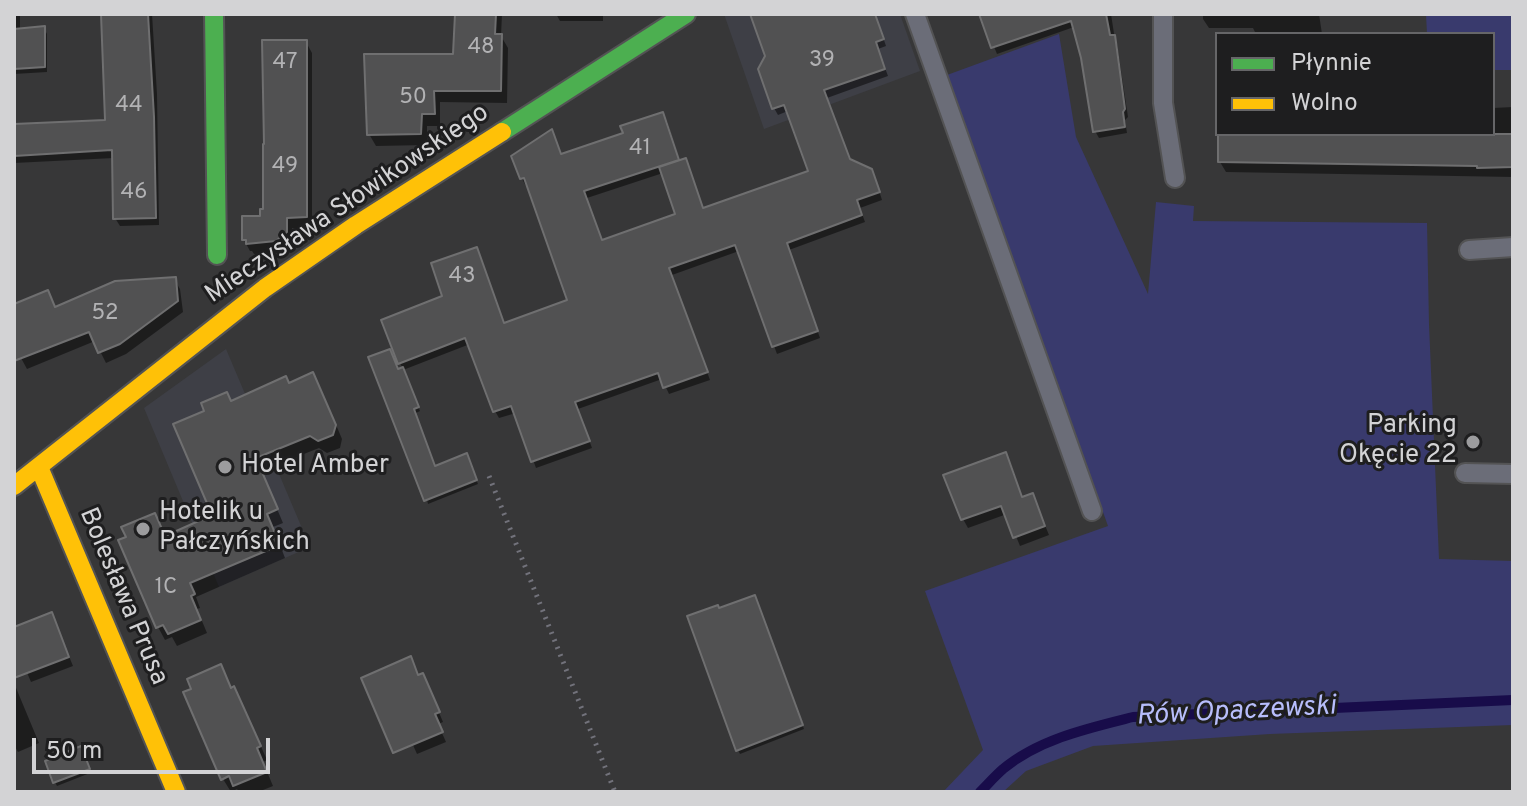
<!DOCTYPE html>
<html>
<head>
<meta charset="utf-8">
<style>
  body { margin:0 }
  #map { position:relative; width:1527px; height:806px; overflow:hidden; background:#373738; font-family:Overpass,sans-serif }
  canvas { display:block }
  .frame { position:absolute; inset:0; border:16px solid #d3d3d5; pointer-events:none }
  .legend { position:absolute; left:1215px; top:32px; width:280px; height:104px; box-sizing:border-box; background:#1e1e1f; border:2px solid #666668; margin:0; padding:10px 14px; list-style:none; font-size:24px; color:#d3d3d5 }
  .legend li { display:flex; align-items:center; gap:16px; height:40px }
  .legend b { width:40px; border:2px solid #666668 }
  .scale { position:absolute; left:32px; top:738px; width:238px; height:36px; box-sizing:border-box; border:4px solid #d3d3d5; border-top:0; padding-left:10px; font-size:24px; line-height:28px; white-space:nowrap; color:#d3d3d5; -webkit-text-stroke:6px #1e1e1f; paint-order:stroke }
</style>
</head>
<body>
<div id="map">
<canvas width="1527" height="806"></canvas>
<div class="frame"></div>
<ul class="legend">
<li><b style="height:10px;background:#4caf50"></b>Płynnie</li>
<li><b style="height:10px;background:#ffc107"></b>Wolno</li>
</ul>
<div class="scale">50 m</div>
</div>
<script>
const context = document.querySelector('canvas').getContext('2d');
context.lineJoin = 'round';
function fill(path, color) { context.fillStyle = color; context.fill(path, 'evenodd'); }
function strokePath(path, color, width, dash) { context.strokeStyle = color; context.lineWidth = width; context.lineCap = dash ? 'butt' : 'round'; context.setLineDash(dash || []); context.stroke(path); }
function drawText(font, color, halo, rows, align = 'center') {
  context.font = font + ' Overpass,sans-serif'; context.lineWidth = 6; context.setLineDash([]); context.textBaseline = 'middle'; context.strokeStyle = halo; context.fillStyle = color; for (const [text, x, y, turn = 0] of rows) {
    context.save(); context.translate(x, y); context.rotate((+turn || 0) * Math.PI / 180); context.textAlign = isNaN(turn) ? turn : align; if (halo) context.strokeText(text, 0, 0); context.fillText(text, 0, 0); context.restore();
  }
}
fill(new Path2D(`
  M724 14H900L920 71 764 129Z
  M226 349 310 547 219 587 144 408Z`), '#3e3f46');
fill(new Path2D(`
  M1426 14H1513V70H1493V34H1427Z
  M1059 34 1076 137 1148 294 1156 202 1194 206 1193 221 1427 223 1429 324 1439 559 1513 561V725L1270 734 1093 746 1026 771 1003 792H943L983 750 925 591 1108 526 947 75Z`), '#393a6d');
fill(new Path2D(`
  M14 14H20V31L44 28 47 34V72L14 74Z
  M103 14H152L157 94 159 225 120 226 115 218 114 158 14 163V127L107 122Z
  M456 14H502L501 36 508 48 507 103 440 102V126H427V145L376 146 369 134 455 56Z
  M556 14H603V21H560Z
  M757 14H875L886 46 878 49 888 76 827 98 850 161 875 178 882 200 860 208 865 222 789 250 820 338 777 354 739 251 672 275 710 380 669 394 662 379 578 409 592 448 536 468 516 413 499 418 495 411 470 344 403 370 420 411 414 414 435 468 468 460 478 484 428 504 398 371 403 369 400 363 445 297 480 256 505 325 569 301 528 185 526 186 522 179 513 157 552 132 562 156 625 135 663 114 667 121 680 162 685 160 689 167 704 210 811 172 788 111 778 115 774 108 767 56ZM663 173 678 216 602 242 587 198Z
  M981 14H1111L1115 40 1117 44 1128 117 1125 120 1127 133 1099 138 1095 131 1083 58 1074 27 997 54Z
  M1203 14H1319L1322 34H1256L1253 28H1209L1203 19Z
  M306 42 312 53V228H292V244L282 252 254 254 252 251H250L244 240 262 218 265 210Z
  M1513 107V177L1226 172 1220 162V134H1493V108Z
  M174 279 180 289 183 312 126 354 106 363 95 341 27 369 21 358 14 342V306L55 309Z
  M313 374 320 387 342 439 340 448 327 453 319 448 261 471 283 523 273 527 285 558 196 597 200 608 197 609 207 633 177 646 172 637 165 640 158 627 154 515 166 538 215 516 231 403 289 385Z
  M1006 455 1011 464 1023 499 1033 496 1049 535 1020 546 1007 514 968 528 963 519Z
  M756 601 804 729 740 754 738 750 719 610Z
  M52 615 73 666 31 682 14 642V630Z
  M419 677 427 684 443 722 438 724 446 742 417 754 404 725Z
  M14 683 39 743 18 752 14 745Z
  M232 690 241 702 267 760 263 762 273 786 258 792H239L237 789 231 792 223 779Z
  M82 753 90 773 57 786 55 782Z`), '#0007');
strokePath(new Path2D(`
  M980 792C988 784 995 776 1003 769 1039 739 1089 728 1133 717L1513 700`), '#180c4a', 10);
const building = new Path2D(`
  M101 14H148L154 117 156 218 113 219 112 150 14 156V124L105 120Z
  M455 14H496L495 34H502L501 91H434L435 114H422L421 134 367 135 364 54H453Z
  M750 14H875L884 39 876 42 885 69 824 90 850 159 872 169 880 192 857 200 862 215 787 243 818 331 772 347 735 245 669 268 708 372 663 388 658 373 575 402 590 441 531 462 511 406 493 412 465 338 398 364 381 320 442 296 431 263 477 247 504 323 567 300 524 178 520 179 511 156 552 129 561 154 623 133 620 126 663 112 679 160 584 191 602 240 675 214 659 167 686 158 703 208 808 171 784 105 772 109 758 69 765 56Z
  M979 14H1106L1110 35H1115L1125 109 1123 112 1125 127 1093 132 1081 58 1071 21 991 48Z
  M45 26V67L14 69V29Z
  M262 40H307V217L287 218V232L276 241 246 244V240H242V216H260V209H263V144H264Z
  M1218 134H1513V167L1477 168V166L1218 162Z
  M176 277 178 301 120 344 98 353 89 332 14 361V304L48 290 55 307 115 281Z
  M390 349 398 369 403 367 419 407 414 409 435 466 467 453 477 480 424 501 368 357Z
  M313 372 336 425 333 435 318 441 310 436 256 458 278 509 267 514 280 545 190 583 195 594 191 596 201 620 168 634 163 625 156 628 118 540 126 537 121 527 155 513 165 536 212 515 173 424 204 411 201 403 227 392 231 401 286 376 289 383Z
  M1006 452 1022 497 1033 493 1045 526 1013 538 1001 506 961 520 943 475Z
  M755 595 803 725 736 751 687 616 718 605 719 608Z
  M52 612 69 657 14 678V627Z
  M411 656 418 675 423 673 440 712 435 714 443 732 393 753 361 678Z
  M221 664 231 688 234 686 261 746 257 748 267 772 233 786 229 776 221 780 183 692 191 689 187 679Z
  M81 746 90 769 53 783 45 761Z`);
fill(building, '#515152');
strokePath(building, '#6f6f70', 2);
const lane = new Path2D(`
  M915 14 1092 511
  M1163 14V103L1175 178
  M1469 250 1513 247
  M1465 473 1513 474`);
const fast = new Path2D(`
  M214 14 217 255
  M502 132 686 14`);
const slow = new Path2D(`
  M39 467 176 792
  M14 486 265 288 356 225 502 132`);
strokePath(lane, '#535354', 22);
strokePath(fast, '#535354', 22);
strokePath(slow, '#535354', 22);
strokePath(new Path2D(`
  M489 476 615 792`), '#72727b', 5, [2, 6]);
strokePath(lane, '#6b6d78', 18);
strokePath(fast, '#4caf50', 18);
strokePath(slow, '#ffc107', 18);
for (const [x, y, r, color] of [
  [1473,442,8,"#9c9c9e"],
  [225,467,8,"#9c9c9e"],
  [143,529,8,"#9c9c9e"]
]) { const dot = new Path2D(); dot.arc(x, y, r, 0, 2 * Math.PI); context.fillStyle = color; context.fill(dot); strokePath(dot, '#1e1e1f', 3); }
drawText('22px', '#b2b2b4', null, [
  ["48",481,49],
  ["39",822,62],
  ["47",285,64],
  ["50",413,99],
  ["44",129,107],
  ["41",640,150],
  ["49",285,168],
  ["46",134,194],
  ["43",462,278],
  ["52",105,315],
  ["1C",166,589]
]);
drawText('26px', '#d3d3d5', '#1e1e1f', [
  ["Mieczysława Słowikowskiego",348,205,-34],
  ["Bolesława Prusa",122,597,67]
]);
drawText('26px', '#d3d3d5', '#1e1e1f', [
  ["Parking",1457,427,"right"],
  ["Okęcie 22",1457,457,"right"],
  ["Hotel Amber",241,467],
  ["Hotelik u",159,514],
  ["Pałczyńskich",159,544]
], 'left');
drawText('italic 28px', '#b7bdfb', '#1e1e1f', [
  ["Rów Opaczewski",1236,713,-3]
]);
</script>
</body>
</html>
